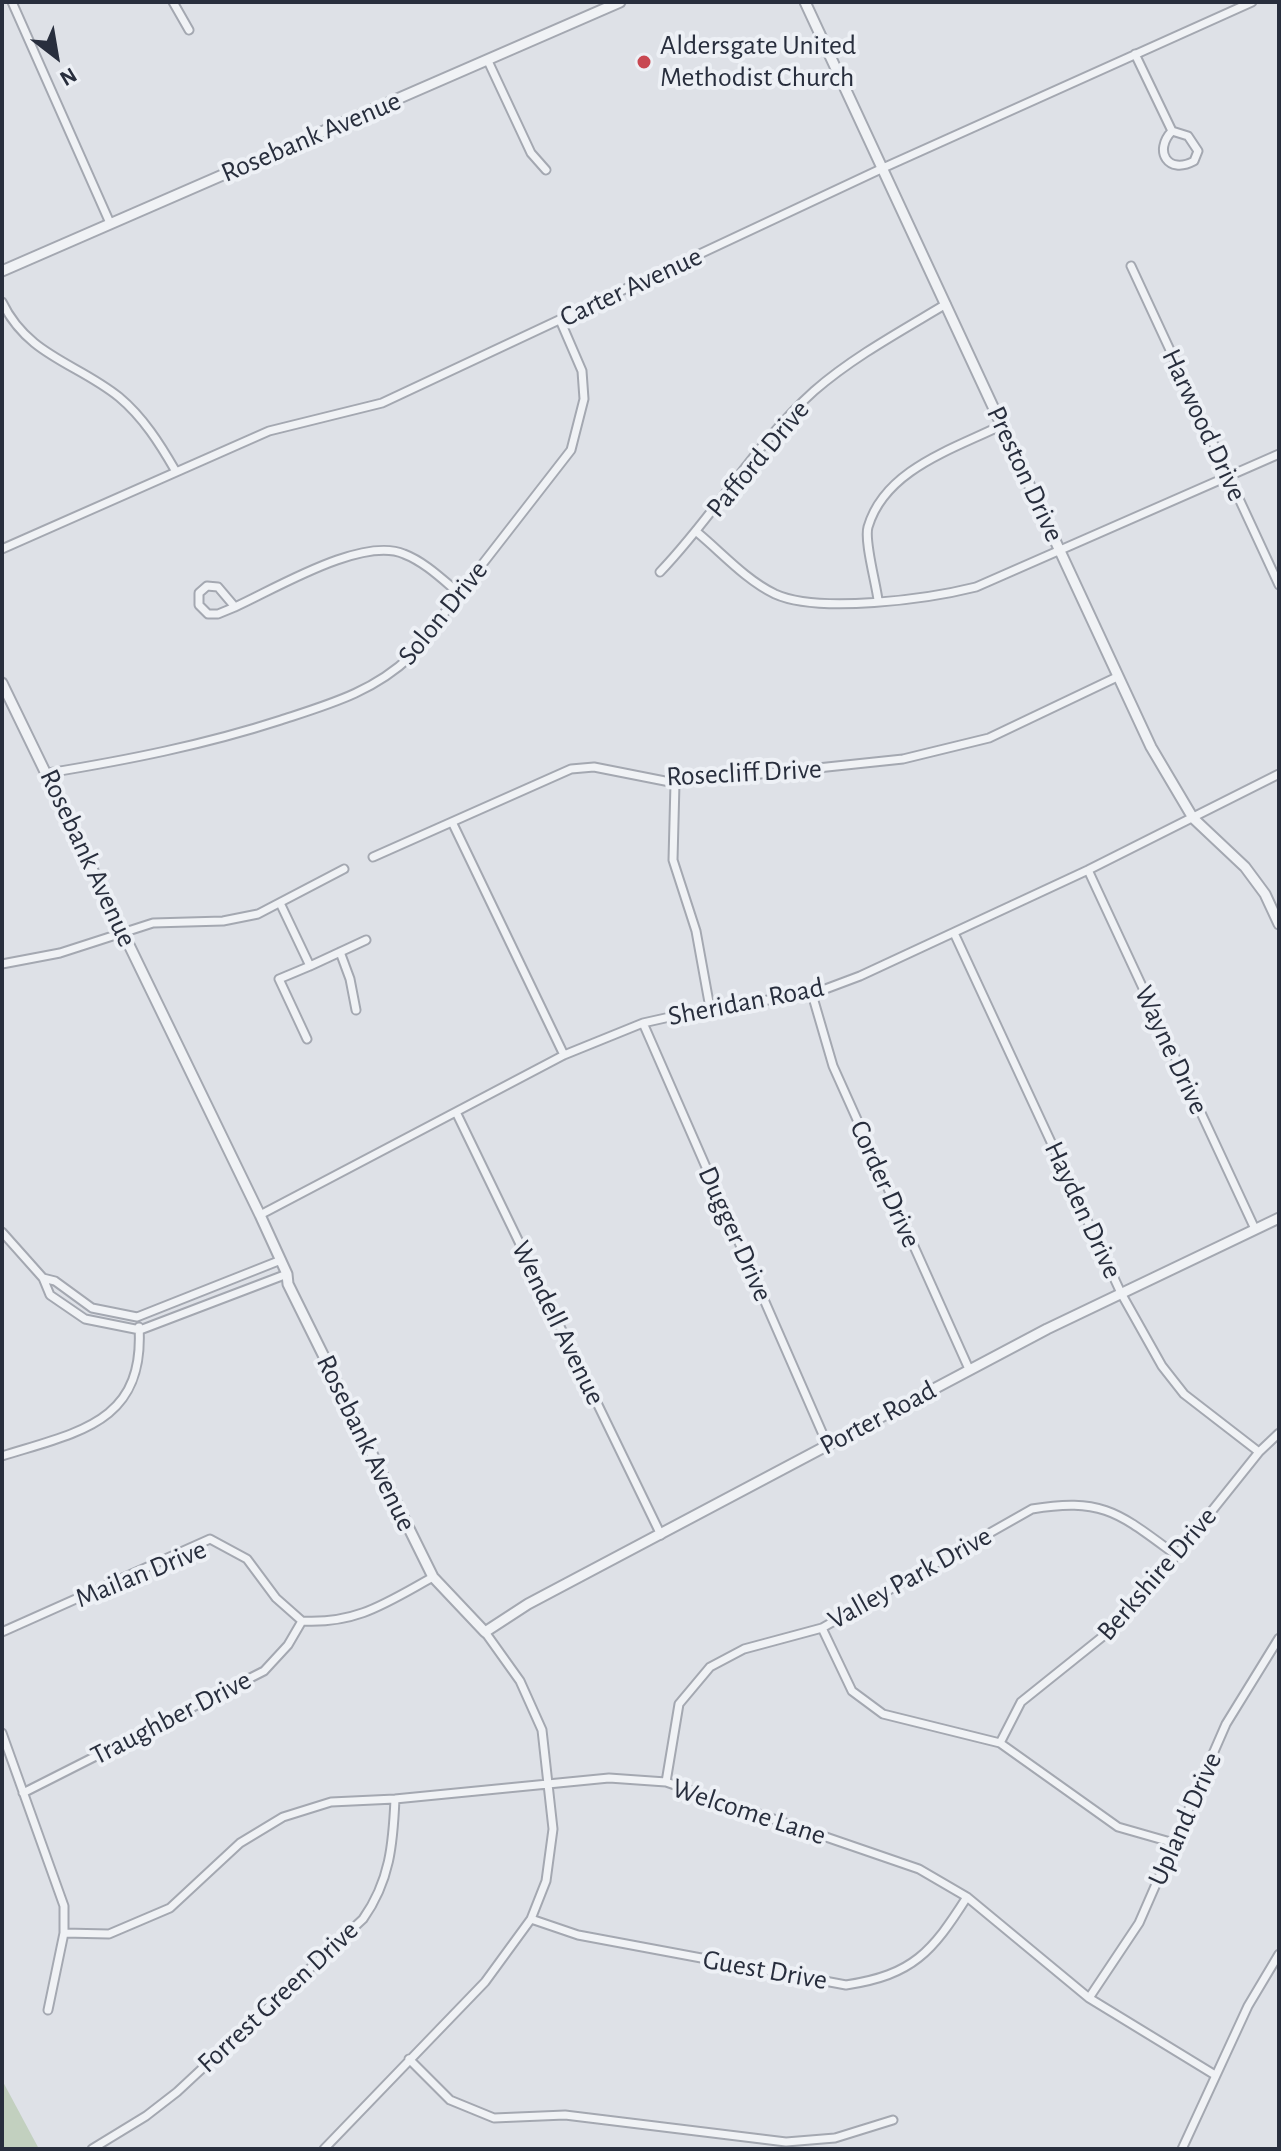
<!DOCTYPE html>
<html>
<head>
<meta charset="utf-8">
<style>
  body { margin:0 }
  #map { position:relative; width:1281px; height:2151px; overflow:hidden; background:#dee1e7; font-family:"Alegreya Sans",sans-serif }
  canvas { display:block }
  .frame { position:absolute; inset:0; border:4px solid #282e3d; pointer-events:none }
  .north { position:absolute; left:16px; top:16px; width:80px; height:80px; -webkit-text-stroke:6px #edf0f5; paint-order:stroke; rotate:149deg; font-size:22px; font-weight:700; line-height:32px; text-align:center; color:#282e3d }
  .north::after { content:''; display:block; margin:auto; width:28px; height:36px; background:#282e3d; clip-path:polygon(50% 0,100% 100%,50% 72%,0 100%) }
</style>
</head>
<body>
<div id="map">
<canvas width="1281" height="2151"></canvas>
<div class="frame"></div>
<div class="north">N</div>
</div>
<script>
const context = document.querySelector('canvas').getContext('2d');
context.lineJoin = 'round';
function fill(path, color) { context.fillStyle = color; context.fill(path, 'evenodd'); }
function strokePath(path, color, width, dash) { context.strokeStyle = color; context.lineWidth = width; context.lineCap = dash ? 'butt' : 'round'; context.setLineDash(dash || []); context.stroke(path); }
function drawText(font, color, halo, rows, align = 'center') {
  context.font = font + ' "Alegreya Sans",sans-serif'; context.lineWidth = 8; context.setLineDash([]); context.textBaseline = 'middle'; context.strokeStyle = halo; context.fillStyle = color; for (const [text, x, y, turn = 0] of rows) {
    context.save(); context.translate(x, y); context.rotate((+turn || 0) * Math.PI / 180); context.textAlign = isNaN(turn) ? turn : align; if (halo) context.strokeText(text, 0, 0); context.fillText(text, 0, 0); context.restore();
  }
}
fill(new Path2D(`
  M2 2080 39 2149H2Z`), '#c2d0bf');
const minor = new Path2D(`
  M12 2 110 223
  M173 2 189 30
  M1135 54 1172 131
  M488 61 531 153 546 170
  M1172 131 1188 136 1198 151 1194 161C1168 175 1153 151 1172 131Z
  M1131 266 1279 585
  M2 302C28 356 77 363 119 397 143 417 160 444 175 470
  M698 533C722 553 746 580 775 594 819 614 928 599 976 587L1279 454
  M2 549 269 431 382 403 883 168 1252 2
  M660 572C715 515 755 444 814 391 853 357 901 331 946 304
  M878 600C876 583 864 541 868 527 885 469 954 449 1002 425
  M235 607 218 614H208L199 605V593L207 586 218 587 235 607C275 589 362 536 404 554 425 562 443 580 460 594
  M48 773C127 760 204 745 281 720 330 704 373 692 411 656L571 450 584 399 582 371 560 320
  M675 783 673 860 696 931 710 1008
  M453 824 564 1055
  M373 857 571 769 594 767 675 783 903 759 989 738 1117 677
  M1088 870 1255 1229
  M280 903 310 966 366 940
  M954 933 1121 1293 1162 1366 1184 1394 1259 1452
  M340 952 350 979 356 1010
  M2 964 60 953 153 923 223 921 258 914 344 869
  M812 994 833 1066 969 1369
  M643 1023 828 1446
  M307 1039 279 979 310 966
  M456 1112 661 1535
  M260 1215 564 1055 643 1023 710 1008 812 994 860 976 1088 870 1279 774
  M2 1232 43 1278 50 1295 85 1319 140 1330 287 1274
  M43 1278 55 1281 92 1308 137 1317 281 1260
  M2 1456C78 1432 145 1423 139 1327
  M822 1628 852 1691 883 1714 1000 1743 1118 1827 1174 1843
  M2 1632 210 1539 247 1559 276 1598 302 1621
  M2 1733 64 1906V1933L48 2010
  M1000 1743 1021 1702 1127 1617 1259 1452 1279 1433
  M666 1782 679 1704 710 1667 744 1649 822 1628 1032 1509C1104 1497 1120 1514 1176 1555
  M23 1793 264 1671 288 1645 302 1621C357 1624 386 1603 433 1577
  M531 1919 578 1935 846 1985C913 1975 932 1952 967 1897
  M64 1933 109 1934 170 1908 240 1843 283 1817 331 1802 395 1799 609 1778 666 1782 919 1869 967 1897 1089 1998 1215 2075
  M1089 1998 1139 1923 1226 1724 1279 1638
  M409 2059 450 2100 494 2118 565 2115 786 2142 835 2138 893 2120
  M92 2149 146 2116 177 2092 363 1919C390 1881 393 1844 395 1799
  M324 2149 485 1982 531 1919 546 1881 553 1829 542 1730 520 1681 485 1632
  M1182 2149 1248 2006 1279 1954`);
const tertiary = new Path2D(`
  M805 2 1151 747 1193 818 1245 867 1265 894 1279 924
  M2 271 620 2
  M2 683 260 1215 287 1274 288 1284 433 1577 485 1632 528 1604 1047 1329 1279 1218`);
strokePath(minor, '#a4a8b1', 11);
strokePath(tertiary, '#a4a8b1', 13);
strokePath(minor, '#f0f2f5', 7);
strokePath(tertiary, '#f0f2f5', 9);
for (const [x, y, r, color] of [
  [644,62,8,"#c84751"]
]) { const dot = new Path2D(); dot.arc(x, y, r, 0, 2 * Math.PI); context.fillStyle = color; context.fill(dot); strokePath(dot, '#edf0f5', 3); }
drawText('28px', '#282e3d', '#edf0f5', [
  ["Aldersgate United",660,46],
  ["Methodist Church",660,78]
], 'left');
drawText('28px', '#282e3d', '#edf0f5', [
  ["Rosebank Avenue",311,137,-23],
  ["Carter Avenue",631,287,-25],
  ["Harwood Drive",1204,425,65],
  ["Pafford Drive",758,459,-50],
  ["Preston Drive",1025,474,65],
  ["Solon Drive",443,613,-51],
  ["Rosecliff Drive",744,773,-3],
  ["Rosebank Avenue",88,858,65],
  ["Sheridan Road",746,1002,-11],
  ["Wayne Drive",1171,1050,65],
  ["Corder Drive",885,1184,66],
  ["Hayden Drive",1083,1210,65],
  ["Dugger Drive",735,1234,66],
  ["Wendell Avenue",558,1323,64],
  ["Porter Road",878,1418,-28],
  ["Rosebank Avenue",366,1443,64],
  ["Mailan Drive",141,1574,-22],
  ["Berkshire Drive",1157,1574,-49],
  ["Valley Park Drive",910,1578,-29],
  ["Traughber Drive",171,1718,-27],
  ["Welcome Lane",749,1812,18],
  ["Upland Drive",1185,1819,-66],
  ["Guest Drive",765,1970,10],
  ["Forrest Green Drive",278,1997,-43]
]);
</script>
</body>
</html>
